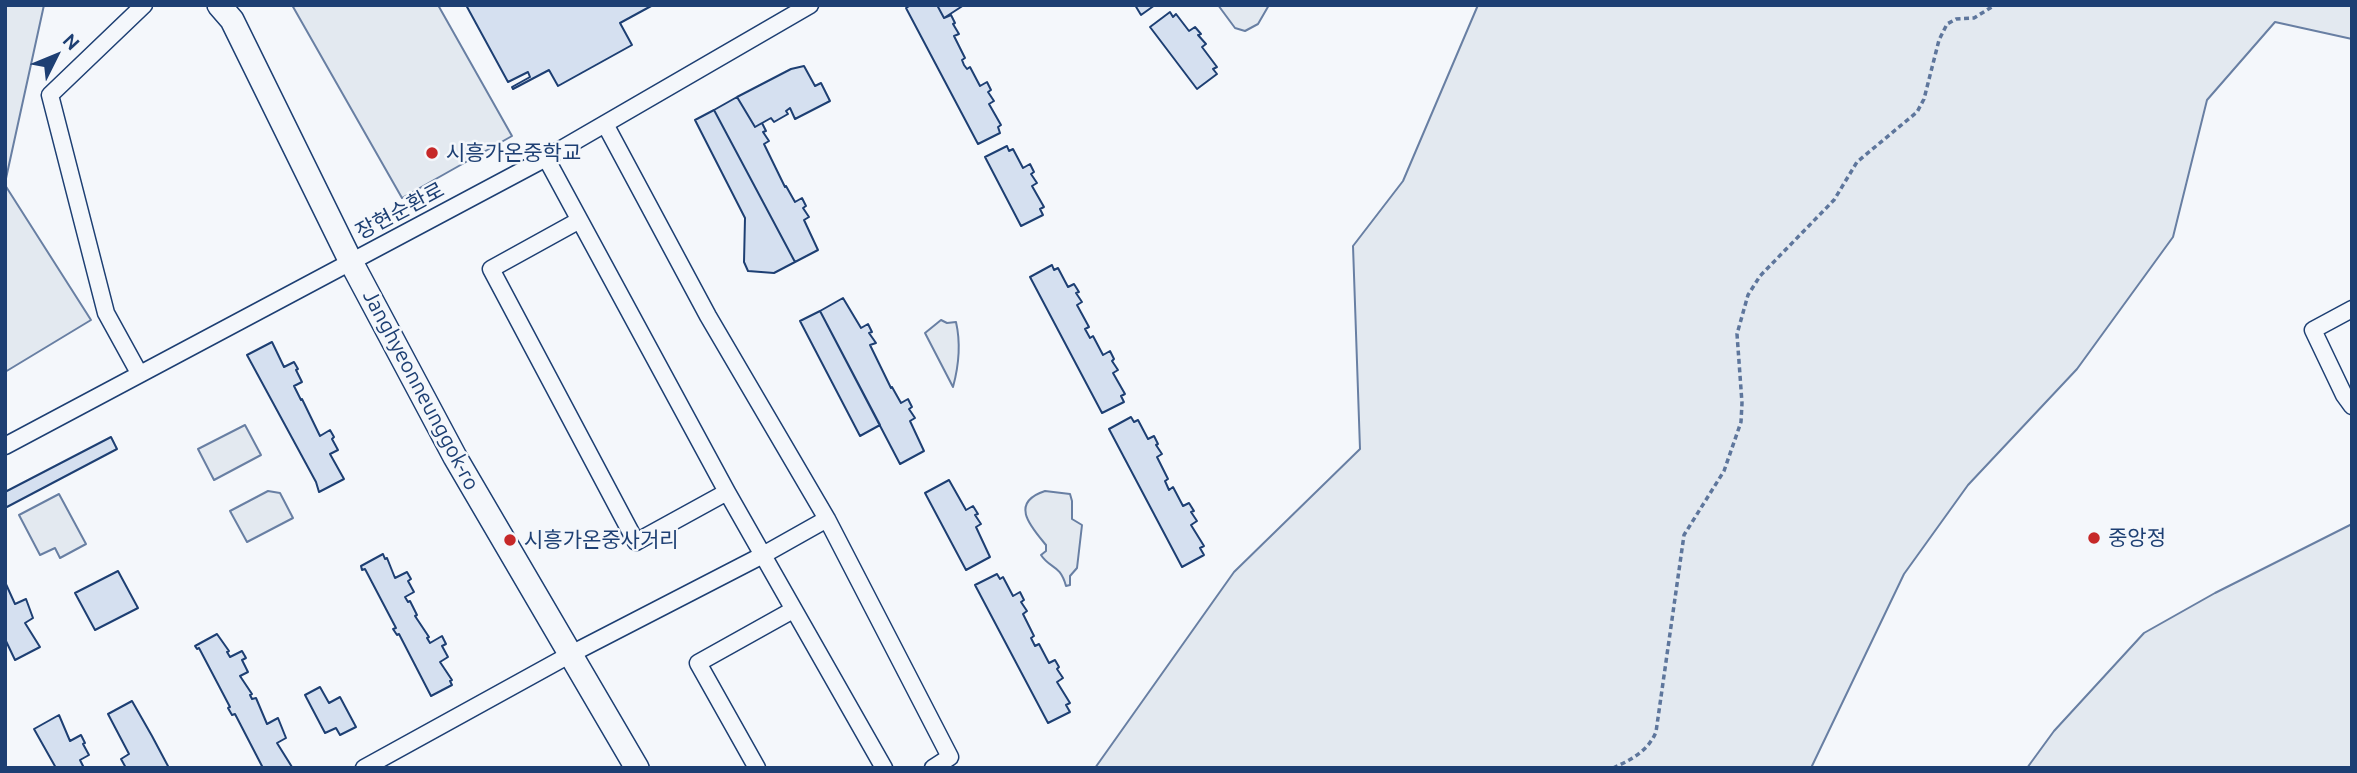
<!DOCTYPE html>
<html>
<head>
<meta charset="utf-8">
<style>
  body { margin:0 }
  #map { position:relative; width:2357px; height:773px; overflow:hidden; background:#f4f7fb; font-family:Ubuntu,sans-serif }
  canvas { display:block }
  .frame { position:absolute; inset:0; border:7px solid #1d3f73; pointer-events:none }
  .north { position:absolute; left:21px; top:21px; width:70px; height:70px; -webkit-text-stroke:5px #f4f7fb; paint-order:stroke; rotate:47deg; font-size:19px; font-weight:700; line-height:28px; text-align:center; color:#1d3f73 }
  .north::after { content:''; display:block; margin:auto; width:24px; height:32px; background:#1d3f73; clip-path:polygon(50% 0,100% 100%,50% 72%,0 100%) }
</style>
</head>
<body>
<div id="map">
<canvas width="2357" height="773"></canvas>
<div class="frame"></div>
<div class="north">N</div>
</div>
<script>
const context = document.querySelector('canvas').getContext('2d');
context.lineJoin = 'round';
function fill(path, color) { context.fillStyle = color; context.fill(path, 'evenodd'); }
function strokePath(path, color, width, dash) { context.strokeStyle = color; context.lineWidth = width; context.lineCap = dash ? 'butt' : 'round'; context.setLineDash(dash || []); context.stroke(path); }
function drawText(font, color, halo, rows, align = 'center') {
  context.font = font + ' Ubuntu,"Noto Sans KR",sans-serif'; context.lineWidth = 5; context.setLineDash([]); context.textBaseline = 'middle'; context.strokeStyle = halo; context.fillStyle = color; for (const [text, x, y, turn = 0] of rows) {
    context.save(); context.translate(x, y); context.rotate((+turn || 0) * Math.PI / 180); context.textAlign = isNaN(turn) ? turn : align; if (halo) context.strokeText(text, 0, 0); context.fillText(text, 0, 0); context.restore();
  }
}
const green = new Path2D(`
  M5 5H44L5 183Z
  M292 5H438L512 136 402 198Z
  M1218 5H1269L1258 24 1245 31 1235 28Z
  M1478 5H2352V39L2275 22 2207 100 2173 237 2077 369 1968 485 1904 574 1811 768H1095L1234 572 1360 449 1353 246 1403 181Z
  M5 185 91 320 5 372Z
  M941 320 947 323 956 322C961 344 959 365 953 387L925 333Z
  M245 425 261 455 214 480 198 449Z
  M268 491 280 493 293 518 247 542 230 511Z
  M1045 491 1070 494 1072 501V519L1082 525 1077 568 1070 576V585L1066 586C1060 564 1050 569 1041 555L1046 551V545C1032 528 1008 503 1045 491Z
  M59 494 86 544 60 558 55 548 40 555 19 515Z
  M2352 524V768H2027L2054 731 2144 633 2215 593Z`);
fill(green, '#e3e9f0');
strokePath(green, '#687fa3', 2);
const building = new Path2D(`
  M466 5H653L620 23 632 45 558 86 549 70 513 89 512 87 530 77 528 72 508 82Z
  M911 5H937L944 18 951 15 955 23 953 24 959 34 954 36 965 58 962 60 964 65 967 69 970 67 980 86 987 82 991 90 988 92 994 101 989 104 1001 125 998 127 1000 133 978 144 906 8Z
  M937 5H964L944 18Z
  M1135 5H1155L1141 15Z
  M1170 12 1173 17 1176 14 1189 31 1195 27 1201 34 1198 35 1206 44 1202 47 1217 67 1213 69 1217 74 1197 89 1150 27Z
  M804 66 815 86 821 83 830 101 795 119 790 108 786 111 788 114 774 122 771 118 755 127 737 97 791 69Z
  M737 97 755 127 762 123 766 131 763 132 769 141 764 144 785 187 786 186 795 202 802 198 806 206 803 208 809 217 804 220 818 250 795 262 714 110Z
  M714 110 795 262 774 273 748 271 744 262 745 218 695 120Z
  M1007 146 1009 151 1013 149 1023 168 1030 164 1034 172 1031 174 1037 183 1032 186 1044 207 1040 209 1043 215 1021 226 985 157Z
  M1052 265 1054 270 1058 268 1068 287 1074 284 1079 292 1076 293 1082 302 1077 305 1089 327 1085 329 1090 338 1093 336 1103 355 1110 351 1114 359 1112 361 1118 370 1113 373 1125 394 1121 396 1124 402 1102 413 1030 277Z
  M843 298 861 328 868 324 872 332 869 333 876 343 870 345 891 388 892 387 901 403 908 399 912 407 909 409 915 418 910 421 924 451 900 464 820 311Z
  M820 311 880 425 860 436 800 321Z
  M272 342 284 367 294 362 298 369 296 370 302 382 294 386 301 400 302 399 320 436 330 430 334 437 332 439 338 450 330 454 344 479 319 492 316 482 247 355Z
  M1131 417 1134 422 1138 420 1148 439 1154 436 1158 444 1156 445 1162 454 1157 457 1168 479 1165 481 1169 490 1173 487 1183 506 1189 503 1194 511 1191 512 1197 521 1191 525 1204 546 1200 548 1204 555 1182 567 1109 429Z
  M111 437 117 449 5 508V492Z
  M949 480 966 510 973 506 978 514 975 515 981 524 976 527 990 557 966 570 925 493Z
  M383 554 385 559 387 558 395 578 407 572 411 579 408 581 414 592 405 597 408 602 410 601 417 615 415 616 429 637 427 638 430 643 442 636 446 644 442 646 448 657 440 662 452 680 450 681 452 685 431 696 399 634 397 635 393 629 396 628 365 569 362 570 361 566Z
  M118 571 138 608 95 630 75 593Z
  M997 574 1000 579 1003 577 1013 596 1020 592 1024 600 1021 602 1027 611 1023 614 1034 636 1031 638 1035 646 1039 644 1049 663 1055 660 1059 667 1057 669 1063 678 1057 682 1070 703 1066 705 1070 712 1048 723 975 585Z
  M5 582 15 604 26 599 33 618 25 623 40 647 15 660 5 639Z
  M217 634 229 651 227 652 230 657 242 651 246 658 242 660 248 672 240 676 252 694 250 695 252 699 256 698 267 724 278 718 286 738 277 743 292 767 263 768 235 714 232 715 228 708 230 707 199 648 197 649 195 646Z
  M320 687 329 703 340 697 356 727 340 735 336 728 325 733 305 695Z
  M132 701 152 736 169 768H126L121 759 129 754 108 714Z
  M59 715 70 741 81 735 85 743 83 744 89 755 80 760 84 768H56L34 729Z`);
fill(building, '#d5e0f0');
strokePath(building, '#1d3f73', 2);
const street = new Path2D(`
  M605 124 708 316 827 519 950 757 933 768
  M546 158 727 492 884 768
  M578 221 491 269 636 542 727 492
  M2352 309 2313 330 2344 395 2352 406
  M139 373 106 313 50 95 144 5
  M5 446 546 158 810 5
  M364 768 571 654 763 555 827 519
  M757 768 698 663 793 610`);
const secondary = new Path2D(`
  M219 5 232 20 350 260 455 457 637 768`);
strokePath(street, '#1d3f73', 19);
strokePath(secondary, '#1d3f73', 26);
strokePath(new Path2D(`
  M1613 768C1631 760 1648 751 1656 732L1684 535 1724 471 1741 422 1742 403 1737 334 1748 295 1760 276 1834 200 1857 162 1917 112 1924 99 1939 40 1947 24 1956 19 1974 18 1995 5`), '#5e769c', 3.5, [5, 3.5]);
strokePath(street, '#f4f7fb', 16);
strokePath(secondary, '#f4f7fb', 23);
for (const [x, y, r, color] of [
  [432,153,7,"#c62828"],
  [2094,538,7,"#c62828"],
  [510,540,7,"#c62828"]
]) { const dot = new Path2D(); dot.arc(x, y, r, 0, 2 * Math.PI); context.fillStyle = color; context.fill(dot); strokePath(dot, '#f4f7fb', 2.5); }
drawText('21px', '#1d3f73', '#f4f7fb', [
  ["시흥가온중학교",446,153],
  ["중앙정",2108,538],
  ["시흥가온중사거리",524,540]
], 'left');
drawText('21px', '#1d3f73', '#f4f7fb', [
  ["장현순환로",400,211,-28],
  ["Janghyeonneunggok-ro",421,390,62]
]);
</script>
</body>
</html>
